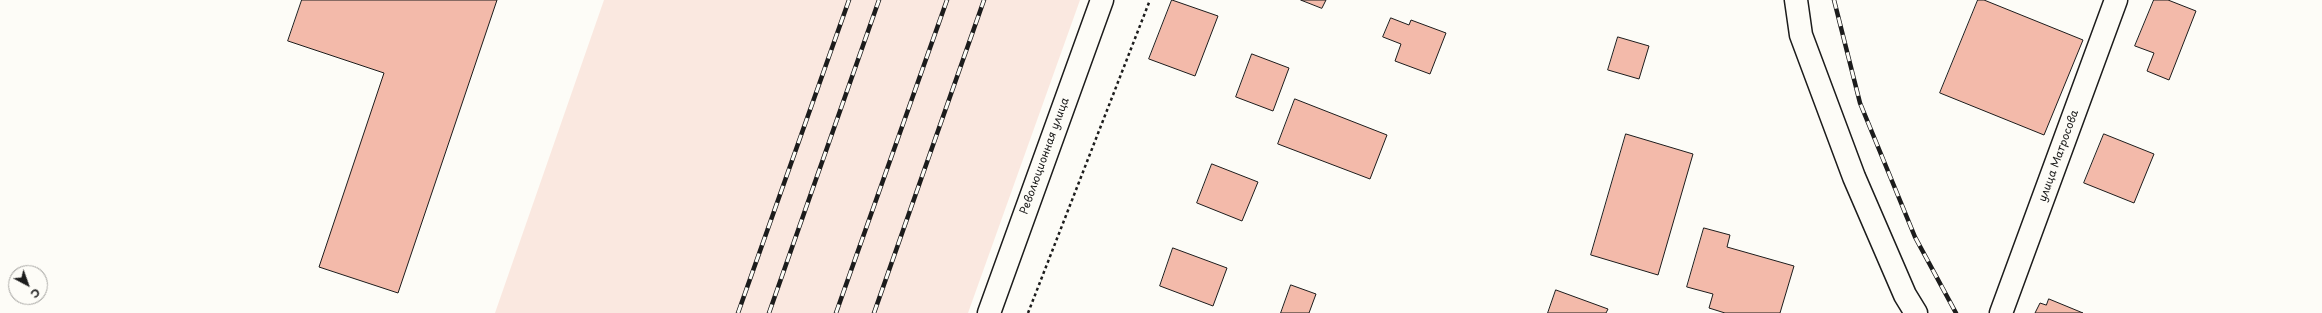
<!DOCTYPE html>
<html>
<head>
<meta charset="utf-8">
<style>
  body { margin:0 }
  #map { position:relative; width:2322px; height:313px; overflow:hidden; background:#fdfcf7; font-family:"Playpen Sans",sans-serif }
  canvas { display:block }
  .north { position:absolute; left:8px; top:265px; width:40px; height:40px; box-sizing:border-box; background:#fdfcf7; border:1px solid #a3a29f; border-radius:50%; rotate:139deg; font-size:11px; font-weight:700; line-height:16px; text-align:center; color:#1c1c1c }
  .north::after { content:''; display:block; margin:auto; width:14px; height:18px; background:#1c1c1c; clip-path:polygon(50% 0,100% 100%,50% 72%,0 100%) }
</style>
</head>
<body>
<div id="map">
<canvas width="2322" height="313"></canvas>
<div class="north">С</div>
</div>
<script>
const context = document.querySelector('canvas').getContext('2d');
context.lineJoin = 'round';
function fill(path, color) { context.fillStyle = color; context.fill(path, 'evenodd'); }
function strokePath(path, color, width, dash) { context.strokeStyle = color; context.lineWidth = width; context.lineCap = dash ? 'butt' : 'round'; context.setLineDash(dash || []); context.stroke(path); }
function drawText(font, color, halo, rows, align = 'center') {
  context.font = font + ' "Playpen Sans",sans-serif'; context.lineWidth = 3; context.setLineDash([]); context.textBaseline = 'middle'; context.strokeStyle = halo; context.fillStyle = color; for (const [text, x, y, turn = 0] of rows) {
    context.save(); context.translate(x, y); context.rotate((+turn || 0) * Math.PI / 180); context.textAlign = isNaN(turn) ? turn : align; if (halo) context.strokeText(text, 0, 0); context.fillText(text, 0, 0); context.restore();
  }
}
fill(new Path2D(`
  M604 0H1080L968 313H495Z`), '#fae8e0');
const building = new Path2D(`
  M302 0H497L398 293 319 267 384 73 288 41Z
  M1172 0 1218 16 1195 76 1149 59Z
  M1301 0H1326L1322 8Z
  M1978 0H1984L2083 40 2044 135 1940 93Z
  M2154 0H2168L2196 11 2169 80 2147 71 2154 53 2135 46Z
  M1391 18 1409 25 1411 20 1446 33 1430 74 1395 61 1401 44 1383 37Z
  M1618 37 1649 46 1639 79 1608 70Z
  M1252 54 1289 68 1273 111 1236 97Z
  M1295 99 1387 135 1370 179 1278 144Z
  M1626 134 1693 154 1658 275 1591 255Z
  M2104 134 2154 154 2134 203 2084 183Z
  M1212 164 1258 182 1242 221 1197 203Z
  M1704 228 1730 235 1727 247 1794 266 1780 313H1725L1709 308 1713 294 1687 287Z
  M1173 248 1227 268 1213 306 1160 286Z
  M1291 285 1316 294 1309 313H1281Z
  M1556 290 1608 309 1606 313H1548Z
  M2049 299 2083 313H2035L2040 303 2046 305Z`);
fill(building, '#f3baaa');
strokePath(building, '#1c1c1c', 1);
const minor = new Path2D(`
  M1796 0 1801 35 1854 177 1905 295 1916 313
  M2001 313 2116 0`);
const secondary = new Path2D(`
  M989 313 1102 0`);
strokePath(minor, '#1c1c1c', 25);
strokePath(secondary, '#1c1c1c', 25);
strokePath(new Path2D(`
  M1028 313 1150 0`), '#1c1c1c', 2.5, [3, 3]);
strokePath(minor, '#fdfcf7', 22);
strokePath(secondary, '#fdfcf7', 22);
const rail = new Path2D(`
  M1834 0 1860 103 1915 237 1956 313
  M738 313 849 0
  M769 313 879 0
  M836 313 947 0
  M874 313 984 0`);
strokePath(rail, '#1c1c1c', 4.5);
strokePath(rail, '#fdfcf7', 3, [9]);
drawText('11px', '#1c1c1c', '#fdfcf7', [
  ["Революционная улица",1045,156,-70],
  ["улица Матросова",2059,156,-70]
]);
</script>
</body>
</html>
